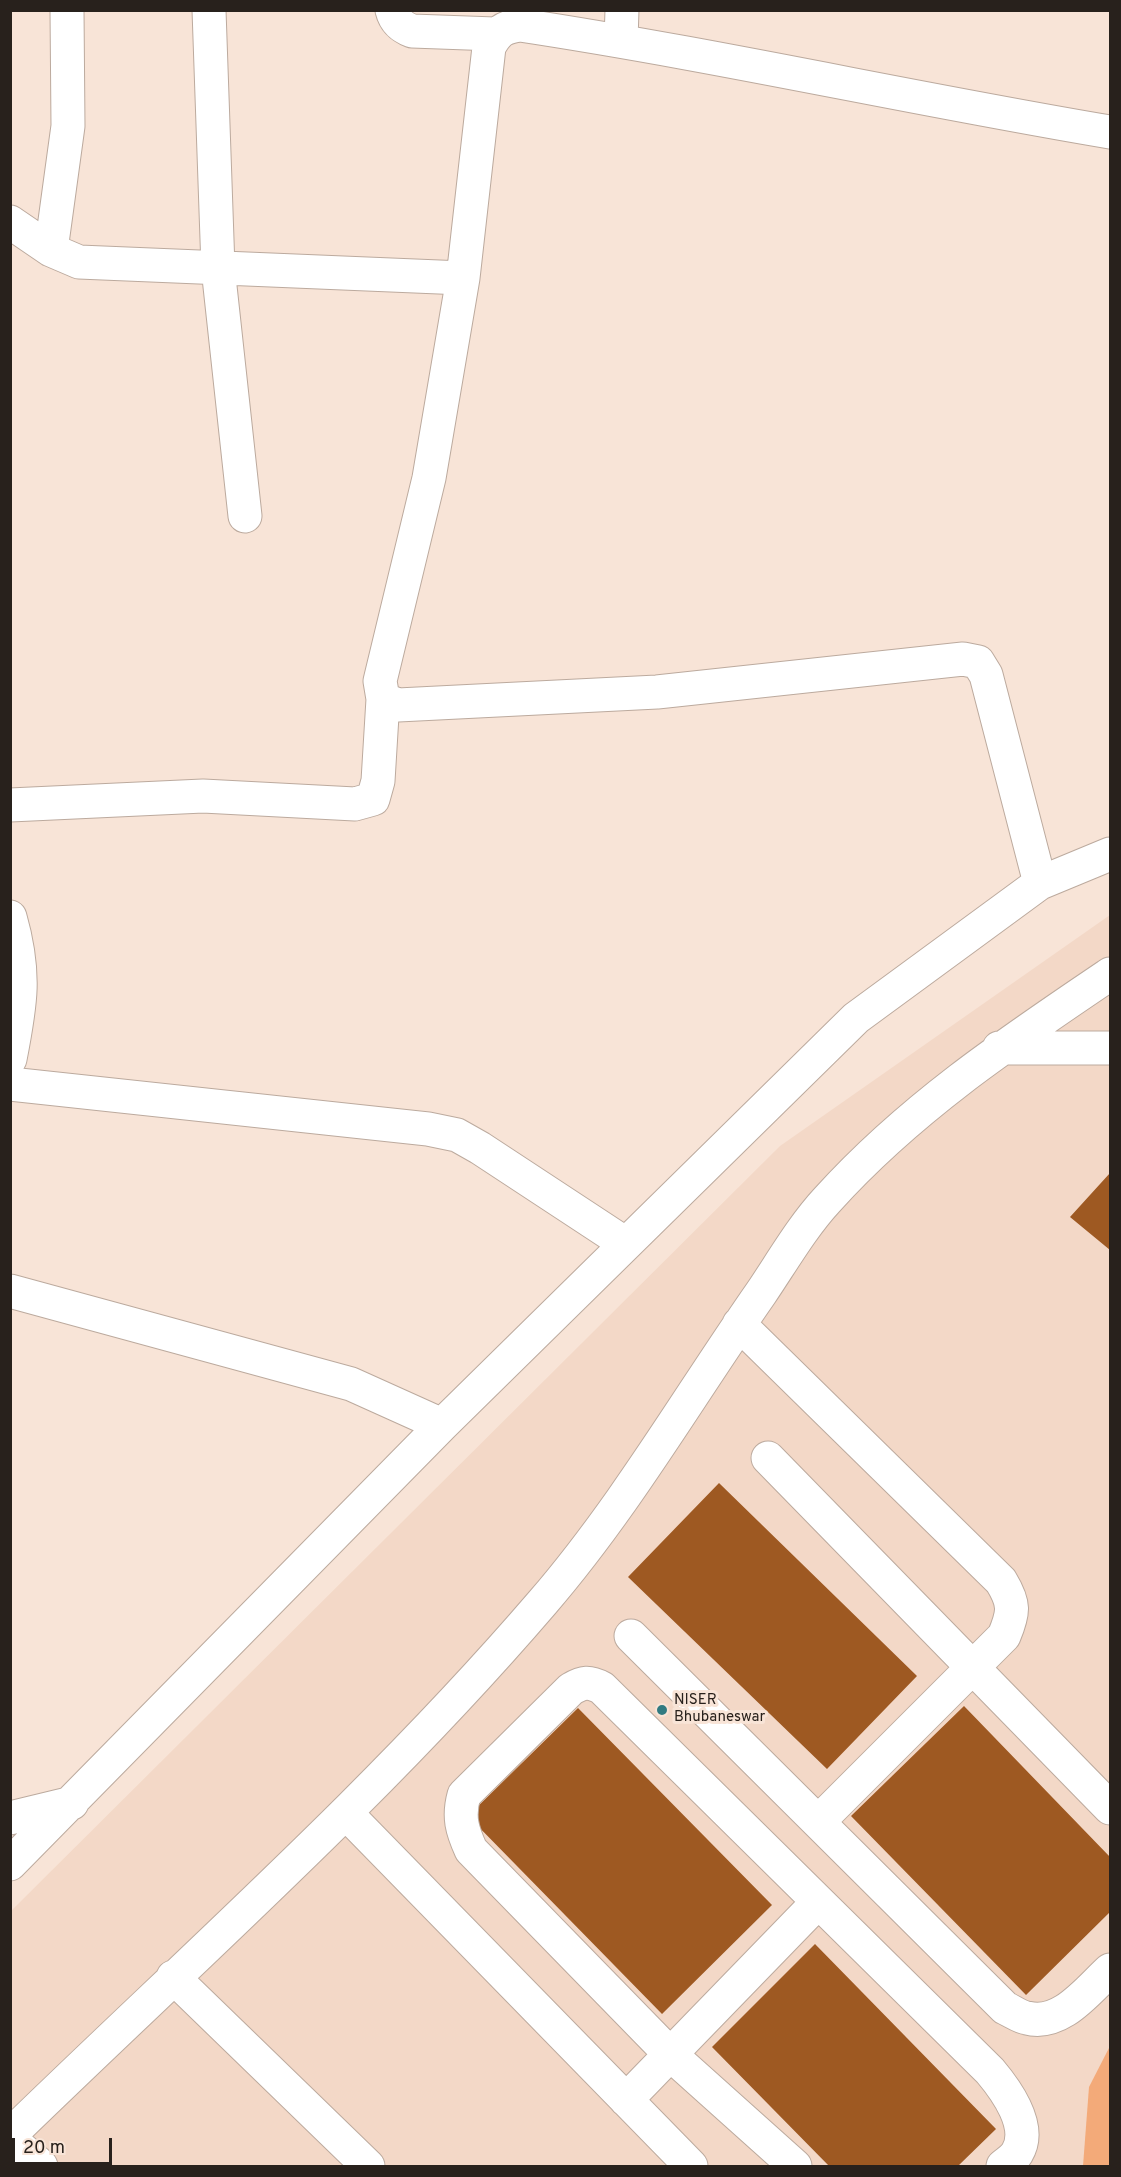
<!DOCTYPE html>
<html>
<head>
<meta charset="utf-8">
<style>
  body { margin:0 }
  #map { position:relative; width:1121px; height:2177px; overflow:hidden; background:#f8e4d7; font-family:Overpass,sans-serif }
  canvas { display:block }
  .frame { position:absolute; inset:0; border:12px solid #28211c; pointer-events:none }
  .scale { position:absolute; left:12px; top:2138px; width:100px; height:27px; box-sizing:border-box; border:3px solid #28211c; border-top:0; padding-left:8px; font-size:18px; line-height:21px; white-space:nowrap; color:#28211c; -webkit-text-stroke:4px #f8e4d7; paint-order:stroke }
</style>
</head>
<body>
<div id="map">
<canvas width="1121" height="2177"></canvas>
<div class="frame"></div>
<div class="scale">20 m</div>
</div>
<script>
const context = document.querySelector('canvas').getContext('2d');
context.lineJoin = 'round';
function fill(path, color) { context.fillStyle = color; context.fill(path, 'evenodd'); }
function strokePath(path, color, width, dash) { context.strokeStyle = color; context.lineWidth = width; context.lineCap = dash ? 'butt' : 'round'; context.setLineDash(dash || []); context.stroke(path); }
function drawText(font, color, halo, rows, align = 'center') {
  context.font = font + ' Overpass,sans-serif'; context.lineWidth = 6; context.setLineDash([]); context.textBaseline = 'middle'; context.strokeStyle = halo; context.fillStyle = color; for (const [text, x, y, turn = 0] of rows) {
    context.save(); context.translate(x, y); context.rotate((+turn || 0) * Math.PI / 180); context.textAlign = isNaN(turn) ? turn : align; if (halo) context.strokeText(text, 0, 0); context.fillText(text, 0, 0); context.restore();
  }
}
fill(new Path2D(`
  M1110 915V2166H11V1911L780 1146Z`), '#f3d8c7');
fill(new Path2D(`
  M1109 2048 1110 2166H1083L1089 2087Z`), '#f3aa79');
fill(new Path2D(`
  M1110 1173V1250L1070 1217Z
  M719 1483 917 1676 827 1769 628 1577Z
  M964 1706 1110 1857V1912L1026 1995 851 1816Z
  M578 1708 772 1905 662 2014 468 1816Z
  M815 1944 996 2129 958 2166H829L712 2047Z`), '#9e5922');
const minor = new Path2D(`
  M209 10 218 268 245 516
  M392 10C395 22 402 27 412 31L495 34
  M621 40 622 10
  M10 222 51 250 79 262 463 278
  M51 250 68 126 67 10
  M10 805 203 796 355 804 373 799 378 781 383 699
  M1040 883 986 675 978 662 963 659 657 692 398 705 383 699 380 681 429 478 463 278 489 47C497 32 503 27 520 25 718 55 913 99 1110 132
  M10 917C26 973 21 1003 10 1059
  M999 1048H1110
  M10 1084 428 1129 457 1135 480 1148 626 1244
  M10 1291 351 1384 442 1425
  M739 1324 1001 1581C1015 1604 1014 1612 1004 1636L818 1822
  M768 1458 1110 1808
  M631 1636 1005 2008C1012 2011 1020 2017 1027 2018 1061 2027 1088 1990 1110 1970
  M346 1813 691 2166
  M10 1818 72 1803
  M10 1864 442 1425 856 1018 1040 883 1110 854
  M173 1977 368 2166
  M626 2100 818 1902
  M10 2135C190 1960 379 1793 542 1603 625 1507 689 1396 761 1293 782 1262 802 1227 827 1200 909 1109 1009 1042 1110 974
  M10 2139 41 2166
  M795 2166 670 2054 471 1850C462 1830 458 1817 464 1795L571 1689C583 1682 589 1681 602 1688L990 2071C1006 2090 1033 2127 1017 2153 1014 2158 1007 2163 1003 2166`);
strokePath(minor, '#bcaa9e', 35);
strokePath(minor, '#fff', 33);
for (const [x, y, r, color] of [
  [662,1710,6,"#317a81"]
]) { const dot = new Path2D(); dot.arc(x, y, r, 0, 2 * Math.PI); context.fillStyle = color; context.fill(dot); strokePath(dot, '#f8e4d7', 2); }
drawText('15px', '#28211c', '#f8e4d7', [
  ["NISER",674,1701],
  ["Bhubaneswar",674,1718]
], 'left');
</script>
</body>
</html>
